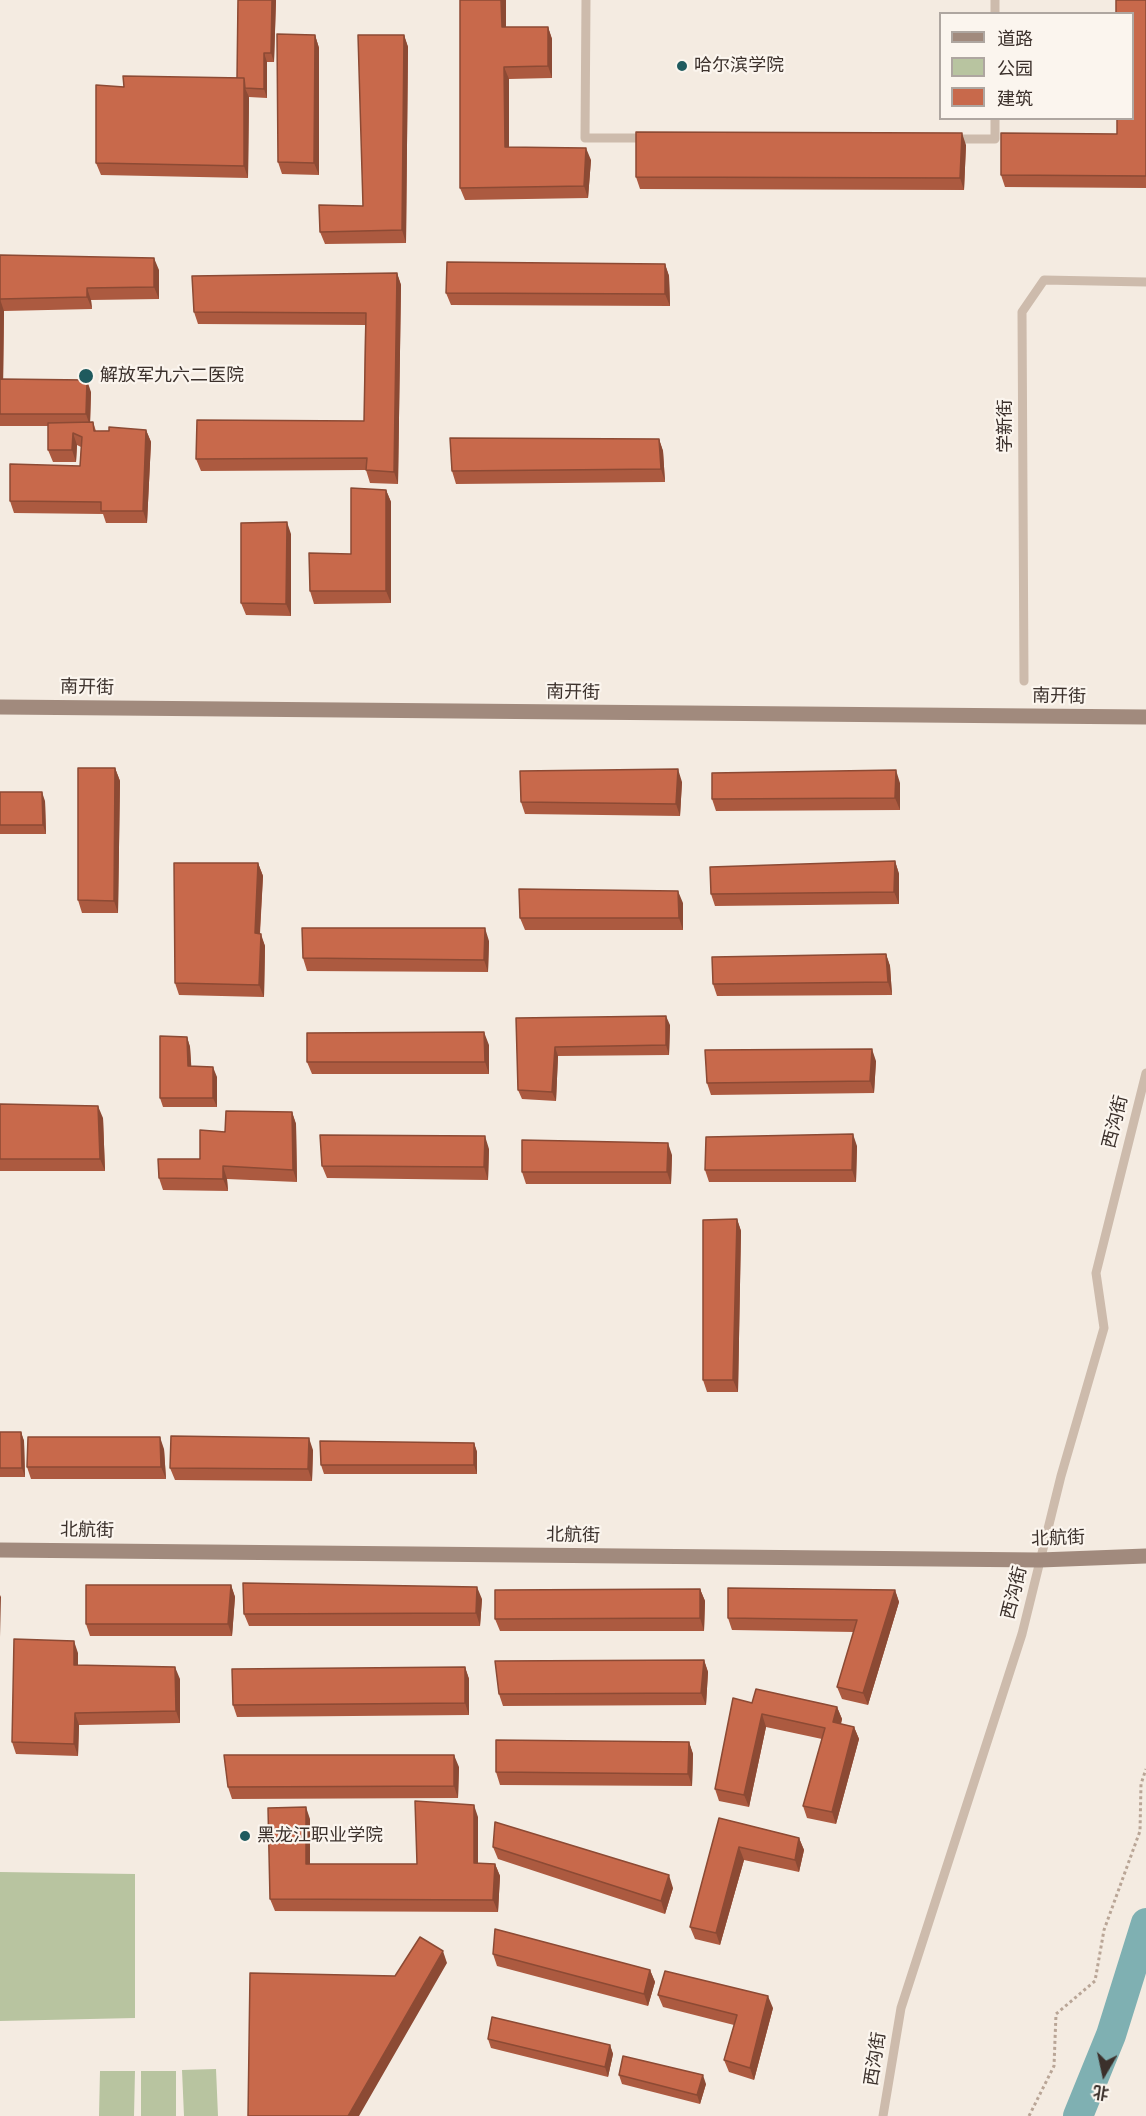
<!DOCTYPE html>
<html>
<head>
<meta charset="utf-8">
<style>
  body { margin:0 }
  #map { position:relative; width:1146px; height:2116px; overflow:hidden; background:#f4ebe1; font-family:"Varela Round","Noto Sans SC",sans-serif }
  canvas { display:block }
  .legend { position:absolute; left:939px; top:12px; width:195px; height:108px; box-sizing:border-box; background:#fbf5ee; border:2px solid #aea6a0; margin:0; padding:8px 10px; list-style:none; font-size:18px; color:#3b302b }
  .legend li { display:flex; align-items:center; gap:12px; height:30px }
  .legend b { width:30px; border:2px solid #aea6a0 }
  .north { position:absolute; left:1074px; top:2044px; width:60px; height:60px; -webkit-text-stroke:4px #fbf5ee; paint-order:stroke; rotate:189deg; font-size:16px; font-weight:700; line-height:24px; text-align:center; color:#3b302b }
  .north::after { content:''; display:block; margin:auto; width:21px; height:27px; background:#3b302b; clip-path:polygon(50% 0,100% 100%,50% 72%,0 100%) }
</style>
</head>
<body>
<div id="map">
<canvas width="1146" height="2116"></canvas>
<ul class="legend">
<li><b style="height:8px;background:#a18a7d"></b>道路</li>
<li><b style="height:16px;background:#b8c4a0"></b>公园</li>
<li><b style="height:16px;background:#c8694b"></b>建筑</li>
</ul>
<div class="north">北</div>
</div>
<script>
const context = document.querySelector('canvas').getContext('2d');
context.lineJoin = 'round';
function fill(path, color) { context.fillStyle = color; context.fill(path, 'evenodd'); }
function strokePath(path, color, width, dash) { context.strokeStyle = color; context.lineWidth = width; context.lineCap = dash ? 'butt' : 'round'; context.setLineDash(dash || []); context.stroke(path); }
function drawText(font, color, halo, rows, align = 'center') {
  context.font = font + ' "Varela Round","Noto Sans SC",sans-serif'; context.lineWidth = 4.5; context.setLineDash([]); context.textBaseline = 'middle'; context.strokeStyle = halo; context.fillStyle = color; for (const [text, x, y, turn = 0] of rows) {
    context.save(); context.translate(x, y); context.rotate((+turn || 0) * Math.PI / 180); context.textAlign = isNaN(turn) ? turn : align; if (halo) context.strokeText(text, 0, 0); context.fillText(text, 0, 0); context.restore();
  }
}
fill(new Path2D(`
  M0 1872 135 1874V2018L0 2021Z
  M216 2069 218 2116H184L182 2070Z
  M100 2071H135L134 2116H99Z
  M141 2071H176V2116H141Z`), '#b8c4a0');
strokePath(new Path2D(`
  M1078 2116 1111 2035 1146 1923`), '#7fb0b2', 30);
strokePath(new Path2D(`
  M1029 2116 1054 2066 1056 2014 1095 1981 1104 1930 1140 1831 1141 1784 1146 1769`), '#b9a596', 3, [3, 3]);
strokePath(new Path2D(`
  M586 0 585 138H646
  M995 0V14
  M953 139H995V118
  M1024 681 1022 312 1044 280 1146 282
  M883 2116 901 2008 1022 1634 1061 1476 1104 1328 1096 1273 1146 1073`), '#cdbbac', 9);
strokePath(new Path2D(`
  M0 707 1146 717
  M0 1550 1040 1560 1146 1556`), '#a18a7d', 15);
fill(new Path2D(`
  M238 0H276L274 62H267V98L249 97 248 178 101 175 96 163 237 78Z
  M1146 0V188L1005 187 1001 175 1117 134Z
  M506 27H548L552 39V78L509 79V147L591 160 588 198 465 200 460 188Z
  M315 35 319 48V175L282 174 278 162Z
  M404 35 408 47 406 243 325 244 320 232 363 206Z
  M966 145 964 190 640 189 636 177Z
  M0 255 159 270V299L91 300 92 309 4 311 3 379 91 392 90 422H93L96 431 146 430 151 442 147 523H106L103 514 14 513 10 501 80 466 81 447 77 445 76 462H53L48 450V426H0Z
  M665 264 669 276 670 306 451 305 446 293Z
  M397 273 401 285 398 484 370 483 366 470 201 471 196 459 364 421 365 325 198 324 194 312Z
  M659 439 663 451 665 482 456 484 452 471Z
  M386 490 391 502V603L314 604 310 591 351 554Z
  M291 534V616L246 615 241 603Z
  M115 768 120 781 118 913H82L78 900Z
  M682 782 680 816 525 814 521 802Z
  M900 783V810L716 811 712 799Z
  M0 792 45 801 46 834H0Z
  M895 861 899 874V904L715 906 711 894Z
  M258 863 263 876 260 934 265 946 264 997 179 995 175 983Z
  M683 903V930H525L520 918Z
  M489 941 488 972 307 971 303 958Z
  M886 954 890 966 892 995 717 996 713 984Z
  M516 1018 670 1025 669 1055 558 1056 556 1101 522 1099 518 1090Z
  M187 1037 190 1047 191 1066 217 1077V1107H163L160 1098Z
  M489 1045V1074H312L307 1062Z
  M876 1061 874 1093 711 1095 707 1083Z
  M0 1104 103 1118 105 1171H0Z
  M292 1112 296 1124 297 1182 227 1179 228 1191 163 1190 159 1178 200 1159 225 1132Z
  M857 1146 856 1182H709L705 1170Z
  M489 1149 488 1180 327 1178 322 1166Z
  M672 1155 671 1184H526L522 1172Z
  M737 1219 741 1231 738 1392H707L703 1380Z
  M0 1432H21L24 1441 25 1477H0Z
  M474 1443 477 1452V1474H324L321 1465Z
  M164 1449 166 1479H31L27 1467Z
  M313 1450 312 1481 175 1480 170 1468Z
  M231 1585 235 1597 232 1636H90L86 1624Z
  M700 1589 705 1601 704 1631H500L495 1619Z
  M895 1590 899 1602 868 1705 842 1699 837 1687 854 1632 732 1630 728 1618Z
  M482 1599 480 1626H249L244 1614Z
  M78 1653V1665L180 1679V1723L79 1725 78 1756 16 1754 12 1742Z
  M704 1660 708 1672 706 1705 503 1706 499 1694Z
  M465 1667 469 1679V1715L237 1717 233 1705Z
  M752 1703 837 1707 842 1719 841 1724 854 1727 859 1739 836 1824 807 1818 803 1806 822 1739 766 1727 749 1807 719 1801 715 1789Z
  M689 1742 693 1754 692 1786 500 1785 496 1772Z
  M459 1767 458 1798 232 1799 228 1787Z
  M478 1817V1863L495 1864 500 1876 498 1912 275 1911 270 1899 310 1819V1864H417Z
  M719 1818 799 1838 804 1850 799 1872 744 1860 720 1945 695 1939 690 1927Z
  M493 1847 673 1888 665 1914 498 1859Z
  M493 1954 650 1970 655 1982 648 2006 497 1966Z
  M658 1995 773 2008 754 2080 729 2072 724 2060 734 2025 663 2007Z
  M488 2039 610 2045 613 2054 608 2077 491 2048Z
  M619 2075 706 2084 700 2104 622 2084Z`), '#ac5a40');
fill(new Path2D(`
  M272 0H276L274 62 271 53Z
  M501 0H506V39L502 27Z
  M548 27 552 39V78L548 66Z
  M315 35 319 48V175L314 163Z
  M404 35 408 47 406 243 402 230Z
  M264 53 267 62V98L264 89Z
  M504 67 509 79V159L505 147Z
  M244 78 248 88H245L249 97 248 178 244 166Z
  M962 133 966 145 964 190 960 178Z
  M586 148 591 160 588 198 584 186Z
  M154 258 159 270V299L154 287Z
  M665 264 669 276 670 306 665 294Z
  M397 273 401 285 398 484 394 472Z
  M87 288 91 300 92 309 87 297Z
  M0 299 4 311 3 391 0 384Z
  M87 380 91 392 90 426 86 414Z
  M146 430 151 442 147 523 143 511Z
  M73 433 77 445 76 462 72 450Z
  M659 439 663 451 665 482 661 469Z
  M386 490 391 502V603L386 591Z
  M287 522 291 534V616L286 604Z
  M115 768 120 781 118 913 114 901Z
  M678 769 682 782 680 816 676 804Z
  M896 770 900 783V810L895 798Z
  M42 792 45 801 46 834 43 825Z
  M895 861 899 874V904L894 892Z
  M258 863 263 876 259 945 255 933Z
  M678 891 683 903V930L679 918Z
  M485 928 489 941 488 972 484 960Z
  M261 934 265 946 264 997 259 985Z
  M886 954 890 966 892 995 888 982Z
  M666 1016 670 1025 669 1055 666 1045Z
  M484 1032 489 1045V1074L485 1062Z
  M187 1037 190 1047 192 1076 188 1066Z
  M555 1047 558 1056 556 1101 552 1092Z
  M872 1049 876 1061 874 1093 870 1081Z
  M213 1067 217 1077V1107L213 1098Z
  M98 1106 103 1118 105 1171 100 1159Z
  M292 1112 296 1124 297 1182 293 1170Z
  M853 1134 857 1146 856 1182 852 1170Z
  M485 1136 489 1149 488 1180 484 1167Z
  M668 1143 672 1155 671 1184 667 1172Z
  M223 1166 227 1179 228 1191 223 1179Z
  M737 1219 741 1231 738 1392 733 1380Z
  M21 1432 24 1441 25 1477 22 1468Z
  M160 1437 164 1449 166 1479 161 1467Z
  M309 1438 313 1450 312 1481 308 1469Z
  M474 1443 477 1452V1474L474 1465Z
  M231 1585 235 1597 232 1636 228 1624Z
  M477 1587 482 1599 480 1626 476 1613Z
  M700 1589 705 1601 704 1631 700 1618Z
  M895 1590 899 1602 868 1705 863 1693Z
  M0 1595 1 1597 0 1637Z
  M74 1641 78 1653V1677L74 1665Z
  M704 1660 708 1672 706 1705 701 1693Z
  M175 1667 180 1679V1723L176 1711Z
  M465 1667 469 1679V1715L465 1703Z
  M837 1707 842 1719 838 1735 833 1722Z
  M75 1713 79 1725 78 1756 74 1744Z
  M762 1714 766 1727 749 1807 744 1795Z
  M854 1727 859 1739 836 1824 832 1812Z
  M689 1742 693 1754 692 1786 688 1774Z
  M454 1755 459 1767 458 1798 454 1786Z
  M474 1805 478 1817V1875L474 1863Z
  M306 1807 310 1819V1876L306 1864Z
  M799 1838 804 1850 799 1872 795 1860Z
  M739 1847 744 1860 720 1945 716 1933Z
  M495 1864 500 1876 498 1912 493 1900Z
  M669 1875 673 1888 665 1914 661 1901Z
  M443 1951 447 1963 359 2116H348Z
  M650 1970 655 1982 648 2006 644 1994Z
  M768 1996 773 2008 754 2080 750 2068Z
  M610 2045 613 2054 608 2077 605 2067Z
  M703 2075 706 2084 700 2104 697 2095Z`), '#8c4a34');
const building = new Path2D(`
  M238 0H272L271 53H264V89L245 88 244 78H237Z
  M460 0H501L502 27H548V66L504 67 505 147 586 148 584 186 460 188Z
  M1116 0H1146V176L1001 175V133L1117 134V118H1132V14H1116Z
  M277 34 315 35 314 163 278 162Z
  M358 35H404L402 230 320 232 319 205 363 206Z
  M123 76 244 78V166L96 163V85L124 87Z
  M636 132 962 133 960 178 636 177Z
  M0 255 154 258V287L87 288V297L0 299V300Z
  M447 262 665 264V294L446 293Z
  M397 273 394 472 366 470 367 458 196 459 197 420 364 421 366 313 194 312 192 276Z
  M0 379 87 380 86 414H0Z
  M93 422 94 431H109V427L146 430 143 511H101V502L10 501V464L80 466 82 437 73 433 72 450H48V423Z
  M450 438 659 439 661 469 452 471Z
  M351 488 386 490V591H310L309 553 351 554Z
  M287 522 286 604 241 603V523Z
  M78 768H115L114 901 78 900Z
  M678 769 676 804 521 802 520 771Z
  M896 770 895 798 712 799V773Z
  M0 792H42L43 825H0Z
  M895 861 894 892 711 894 710 867Z
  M174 863H258L255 933 261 934 259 985 175 983Z
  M519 889 678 891 679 918H520Z
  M302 928H485L484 960 303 958Z
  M886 954 888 982 713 984 712 957Z
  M666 1016V1045L555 1047 552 1092 518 1090 516 1018Z
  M484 1032 485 1062H307V1033Z
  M160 1036 187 1037 188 1066 213 1067V1098H160Z
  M872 1049 870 1081 707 1083 705 1050Z
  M0 1104 98 1106 100 1159H0Z
  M226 1111 292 1112 293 1170 223 1166V1179L159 1178 158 1159H200V1130L225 1132Z
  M853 1134 852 1170H705L706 1137Z
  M320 1135 485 1136 484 1167 322 1166Z
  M522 1140 668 1143 667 1172H522Z
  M737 1219 733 1380H703V1220Z
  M0 1432H21L22 1468H0Z
  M171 1436 309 1438 308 1469 170 1468Z
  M28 1437H160L161 1467H27Z
  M320 1441 474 1443V1465H321Z
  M243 1583 477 1587 476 1613 244 1614Z
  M86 1585H231L228 1624H86Z
  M728 1588 895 1590 863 1693 837 1687 857 1620 728 1618Z
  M700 1589V1618L495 1619V1590Z
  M14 1639 74 1641V1665L175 1667 176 1711 75 1713 74 1744 12 1742Z
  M704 1660 701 1693 499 1694 495 1661Z
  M465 1667V1703L233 1705 232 1669Z
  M756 1689 837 1707 833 1722 854 1727 832 1812 803 1806 825 1728 762 1714 744 1795 715 1789 733 1698 752 1703Z
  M496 1740 689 1742 688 1774 496 1772Z
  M224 1755H454V1786L228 1787Z
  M415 1801 474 1805V1863L495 1864 493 1900 270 1899 268 1808 306 1807V1864H417Z
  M719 1818 799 1838 795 1860 739 1847 716 1933 690 1927Z
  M495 1822 669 1875 661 1901 493 1847Z
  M495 1929 650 1970 644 1994 493 1954Z
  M420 1937 443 1951 348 2116H248L250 1973 395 1976Z
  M665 1971 768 1996 750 2068 724 2060 737 2015 658 1995Z
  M492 2017 610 2045 605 2067 488 2039Z
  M623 2056 703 2075 697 2095 619 2075Z`);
fill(building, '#c8694b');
strokePath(building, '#8c4a34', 1.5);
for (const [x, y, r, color] of [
  [682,66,6,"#1f5a5e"],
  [86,376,8,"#1f5a5e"],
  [245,1836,6,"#1f5a5e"]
]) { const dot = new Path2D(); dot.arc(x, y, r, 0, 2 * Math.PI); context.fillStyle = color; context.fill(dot); strokePath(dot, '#fbf5ee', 2); }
drawText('18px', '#3b302b', '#fbf5ee', [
  ["哈尔滨学院",694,66],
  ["解放军九六二医院",100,376],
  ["黑龙江职业学院",257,1836]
], 'left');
drawText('18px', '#3b302b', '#fbf5ee', [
  ["学新街",1006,426,-90],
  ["南开街",87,688,1],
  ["南开街",573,693,1],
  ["南开街",1059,697,1],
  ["西沟街",1116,1122,-76],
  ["北航街",87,1531,1],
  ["北航街",573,1536,1],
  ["北航街",1058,1539,-2],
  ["西沟街",1015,1593,-76],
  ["西沟街",876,2059,-81]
]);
</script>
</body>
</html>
